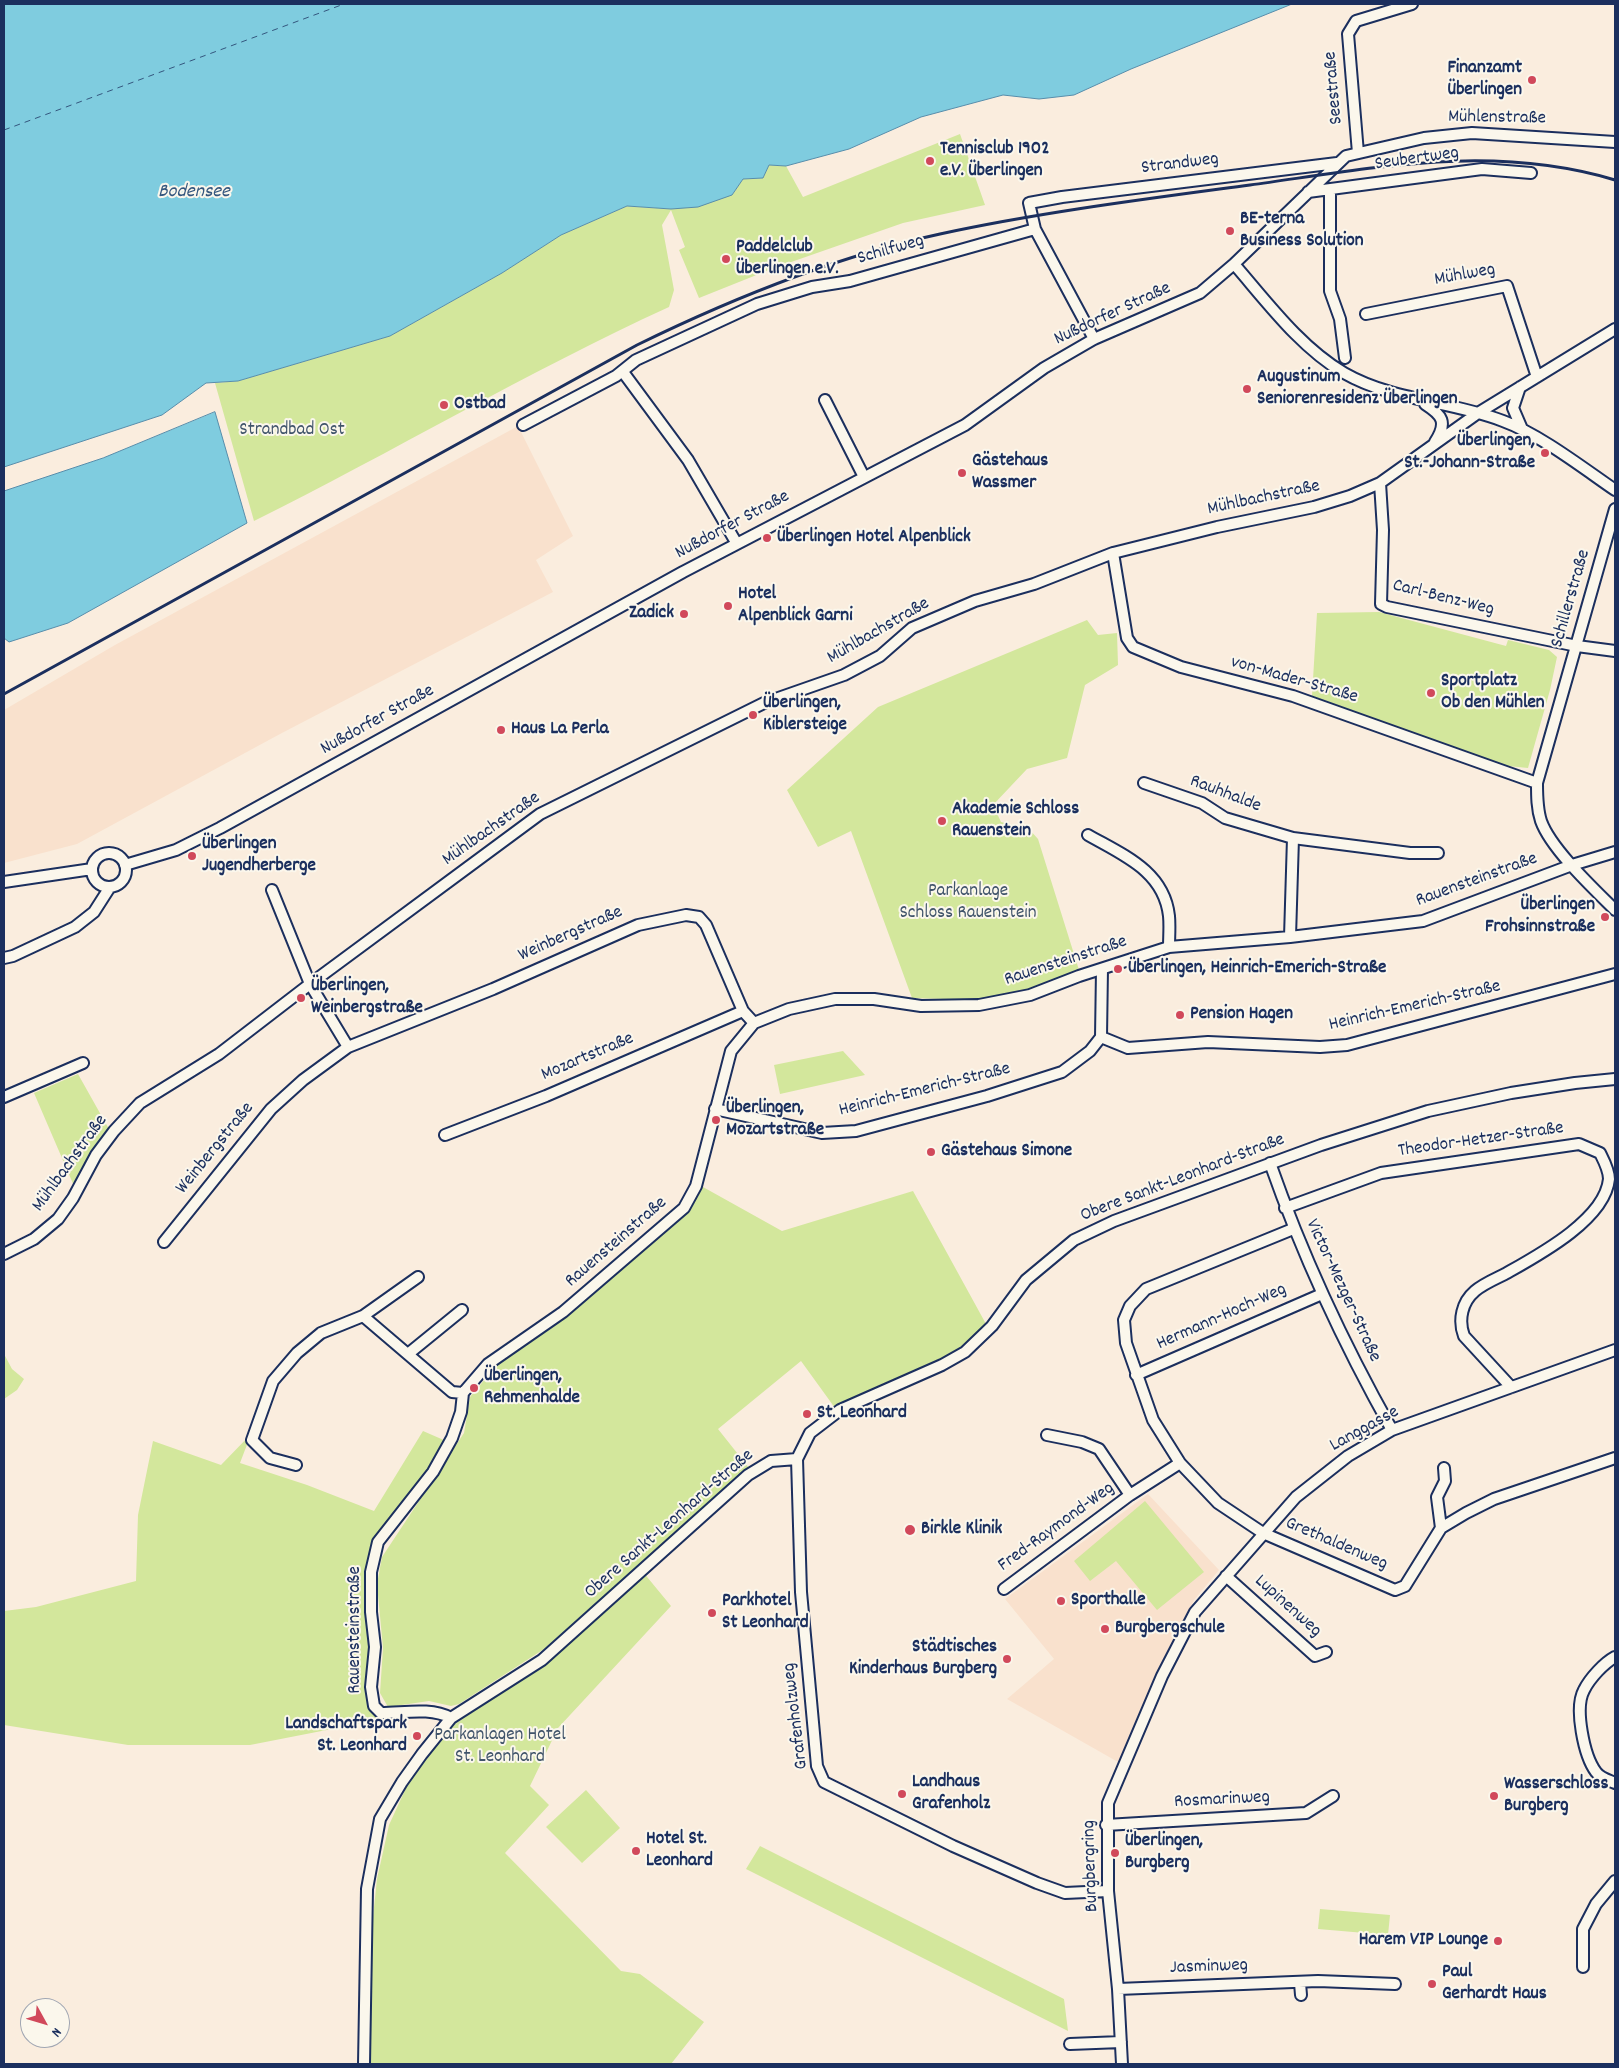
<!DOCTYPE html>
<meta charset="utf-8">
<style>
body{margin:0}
#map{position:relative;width:1619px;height:2068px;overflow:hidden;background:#faedde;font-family:Dekko,sans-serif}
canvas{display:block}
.frame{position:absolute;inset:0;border:5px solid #1b2f5e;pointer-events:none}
.north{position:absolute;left:20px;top:1998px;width:50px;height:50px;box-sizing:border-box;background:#fbf7ec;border:1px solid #a1a7b3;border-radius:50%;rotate:129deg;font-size:14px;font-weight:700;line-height:20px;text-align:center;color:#1b2f5e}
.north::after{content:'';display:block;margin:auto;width:18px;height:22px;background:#d1495b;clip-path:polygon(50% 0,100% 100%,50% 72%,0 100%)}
</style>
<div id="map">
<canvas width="1619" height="2068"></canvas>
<div class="frame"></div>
<div class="north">N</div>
</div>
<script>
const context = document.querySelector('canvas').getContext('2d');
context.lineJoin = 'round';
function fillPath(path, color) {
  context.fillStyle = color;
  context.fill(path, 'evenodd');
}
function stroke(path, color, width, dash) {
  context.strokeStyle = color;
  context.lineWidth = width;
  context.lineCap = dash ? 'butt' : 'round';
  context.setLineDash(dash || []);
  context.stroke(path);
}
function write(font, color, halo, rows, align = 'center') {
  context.font = font + ' Dekko,sans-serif';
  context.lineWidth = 4;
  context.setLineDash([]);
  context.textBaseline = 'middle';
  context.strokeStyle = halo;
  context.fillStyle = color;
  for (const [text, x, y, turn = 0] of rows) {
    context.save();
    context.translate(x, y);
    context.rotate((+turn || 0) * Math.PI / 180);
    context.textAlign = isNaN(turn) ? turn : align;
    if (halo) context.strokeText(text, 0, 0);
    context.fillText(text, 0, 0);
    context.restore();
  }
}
const built = new Path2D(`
 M520 425V430L573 536 536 560 553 592 280 734 77 844 4 863V710L115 645Z
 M1148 1494 1219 1570 1194 1600 1118 1762 1007 1699 1054 1659 1005 1599Z`);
const green = new Path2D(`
 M960 134 985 205 903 223 774 268 699 298 679 250 685 247 671 210 662 225 674 290 669 307C527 372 393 452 254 521L215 383 238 381 390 336 502 273 561 235 627 206 671 209 732 195 743 179 763 178 769 165 786 166 803 197Z
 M1379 612 1506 646 1508 640 1549 650 1557 657 1550 690 1528 768 1508 766 1312 696 1317 613Z
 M1087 620 1098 635 1117 633 1118 665 1085 685 1067 758 1027 769 993 805 1001 822 1029 829 1038 839 1079 970 1029 989 977 1000 912 998 851 831 818 847 787 790 878 707Z
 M843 1051 865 1075 780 1094 774 1065Z
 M78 1074 110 1131 74 1186 34 1093Z
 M703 1187 782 1231 913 1191 986 1324 961 1349 835 1408 801 1361 718 1429 749 1468 544 1649 459 1704 451 1706 429 1701 388 1707 380 1693 383 1648 377 1584 382 1557 464 1433 470 1397 496 1366 549 1329 684 1215Z
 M4 1354 12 1369 24 1379 17 1390 4 1399Z
 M423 1431 446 1441 433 1465 371 1544 366 1604 371 1649 367 1696 371 1711 383 1719 250 1745H128L4 1725V1611L36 1607 136 1581 138 1515 153 1441 221 1465 251 1434 240 1463 307 1485 374 1511Z
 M1145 1501 1204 1572 1157 1610 1116 1561 1090 1581 1074 1561Z
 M643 1572 671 1606 558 1728 530 1786 549 1805 505 1853 621 1971 640 1974 704 2022 671 2064H370L373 1917 377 1879 389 1825 411 1777 455 1724 539 1666Z
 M586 1790 620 1828 582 1863 546 1827Z
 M760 1846 1064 1999 1068 2031 746 1869Z
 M1320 1909 1390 1915 1388 1935 1318 1929Z`);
const water = new Path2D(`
 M4 4H1292L1131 69 1074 95 1039 99 1003 95 921 117 849 149 786 166 769 165 763 178 743 179 732 195 698 207 671 209 627 206 561 235 502 273 390 336 238 381 206 383 162 415 4 467Z
 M215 412 247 523 68 623 9 642 4 638V491L103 458Z`);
const ferry = new Path2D(`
 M4 130 344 4`);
const minor = new Path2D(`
 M1358 153 1348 34 1356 21 1412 4
 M1330 190V291L1340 319 1345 358
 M1308 192 1482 169 1531 173
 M1234 264C1267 302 1300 347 1344 373 1393 401 1451 401 1503 421 1539 434 1583 468 1615 490
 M1366 314 1507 286 1537 377
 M1094 339 1035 229 1029 203 1062 197 1337 163
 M623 372 688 460 737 544
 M1520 387 1513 408 1522 429
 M825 400 864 477
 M1425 404C1442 415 1448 422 1435 442
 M523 425 616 376 636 360 757 304 812 287 850 281 1035 229
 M1380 483 1383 530 1381 604 1387 607 1577 646 1615 651
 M1615 509 1537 783C1537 796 1537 809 1541 821 1551 849 1594 889 1615 910
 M1113 553 1127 638 1133 647 1181 667 1293 696 1537 783
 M1144 783 1202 803 1225 818 1293 838 1290 937
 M1088 835C1123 855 1164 871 1169 916 1170 926 1169 937 1169 947
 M1293 838 1410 853H1438
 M92 870a17 17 0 1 1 34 0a17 17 0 1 1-34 0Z
 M125 865 176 850 220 828 683 572 965 425 1044 368 1094 339 1200 293 1234 264 1346 156 1424 138 1472 133 1615 142
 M4 882 92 869
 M272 890 310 984 348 1047 493 989 638 925 686 915 699 917 706 925 743 1011 754 1023
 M4 958 13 956 75 927 94 912 110 887
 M1101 1037 1128 1048 1208 1042 1320 1047 1347 1045 1615 974
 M4 1097 83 1063
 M715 1109 822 1133 856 1131 987 1096 1062 1072 1090 1051 1101 1037 1102 969
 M445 1135 546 1096 743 1011
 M1270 1163C1303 1257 1343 1343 1392 1430
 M1285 1208 1381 1173 1579 1144 1600 1153C1604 1161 1609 1170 1609 1179 1605 1220 1537 1256 1505 1274 1495 1279 1483 1284 1475 1291 1462 1302 1458 1320 1464 1336L1511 1387
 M1293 1229 1146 1289 1130 1306 1124 1320 1126 1343 1153 1420 1180 1463 1218 1503 1263 1533 1395 1590 1405 1586 1441 1528 1466 1513 1494 1499 1615 1458
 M164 1242 271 1109 303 1080 348 1047
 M4 1254 34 1239 58 1219 73 1198 96 1155 114 1131 140 1103 219 1054 310 984 540 814 764 703 844 675 880 656 912 628 975 601 1034 584 1113 553 1217 527 1314 507 1350 496 1380 483 1478 413 1615 329
 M363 1316 418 1277
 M408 1354 462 1310
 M1136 1375 1322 1294
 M1047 1435 1082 1442 1099 1449 1130 1495
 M296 1465 270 1458 252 1440 273 1381 297 1353 321 1333 363 1316 452 1392 463 1393
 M1441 1528 1437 1497 1445 1481 1444 1468
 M1226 1576 1315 1656 1326 1652
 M1004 1589 1130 1495 1180 1463
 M1615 1657C1604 1663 1590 1678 1584 1690 1574 1708 1584 1756 1596 1772 1600 1778 1608 1780 1615 1783
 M451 1718C430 1707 404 1713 381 1713L374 1706 371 1687 375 1647 371 1612V1572L378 1542 433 1472 452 1438 461 1412 463 1393 488 1364 563 1312 684 1208 696 1186 731 1051 754 1023 789 1009 835 999H874L921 1006 979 1005 1030 995 1079 976 1169 947 1290 937 1423 921 1572 865 1615 852
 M1106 1825 1306 1813 1333 1796
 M1108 1891 1065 1893 1037 1883 953 1846 824 1782 817 1766 801 1592 797 1459 810 1433 840 1410 942 1365 965 1352 992 1326 1026 1280 1074 1240 1114 1221 1321 1145 1428 1111 1511 1093 1575 1083 1615 1079
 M1583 1967V1929L1596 1904 1615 1881
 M1300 1983 1301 1995
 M1118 1989 1318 1981 1395 1984
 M1070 2044 1121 2042
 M364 2064 367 1889 380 1819 402 1782 422 1754 451 1718 542 1660 748 1475 771 1461 797 1459
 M1122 2064 1118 1989 1108 1891V1803L1162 1676 1195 1612 1296 1497 1348 1456 1392 1430 1615 1350`);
const rail = new Path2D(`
 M4 694 637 345C733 298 834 257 940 234 1042 212 1146 199 1250 185 1374 168 1491 143 1615 180`);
const markers = [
 [1532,80,5,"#d1495b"],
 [930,161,5,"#d1495b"],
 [1230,231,5,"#d1495b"],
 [726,259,5,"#d1495b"],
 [1247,389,5,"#d1495b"],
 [444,405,5,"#d1495b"],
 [1545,453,5,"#d1495b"],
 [962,473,5,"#d1495b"],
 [767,538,5,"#d1495b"],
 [728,606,5,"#d1495b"],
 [684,614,5,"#d1495b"],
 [1431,693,5,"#d1495b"],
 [753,715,5,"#d1495b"],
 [501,730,5,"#d1495b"],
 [942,821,5,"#d1495b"],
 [192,856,5,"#d1495b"],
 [1605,917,5,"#d1495b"],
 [1118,969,5,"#d1495b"],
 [301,998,5,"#d1495b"],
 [1180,1015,5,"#d1495b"],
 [716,1120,5,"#d1495b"],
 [931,1152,5,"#d1495b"],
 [474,1388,5,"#d1495b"],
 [807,1414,5,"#d1495b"],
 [910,1530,6,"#d1495b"],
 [1061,1601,5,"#d1495b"],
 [712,1613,5,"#d1495b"],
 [1105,1629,5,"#d1495b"],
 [1007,1659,5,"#d1495b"],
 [417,1736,5,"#d1495b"],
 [902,1794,5,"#d1495b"],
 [1494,1796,5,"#d1495b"],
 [636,1851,5,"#d1495b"],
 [1115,1853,5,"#d1495b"],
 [1498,1941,5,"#d1495b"],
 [1432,1984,5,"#d1495b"]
];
const poiNames = [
 ["Finanzamt",1522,69,"right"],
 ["Überlingen",1522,91,"right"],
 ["Tennisclub 1902",940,150],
 ["e.V. Überlingen",940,172],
 ["BE-terna",1240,220],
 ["Business Solution",1240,242],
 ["Paddelclub",736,248],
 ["Überlingen e.V.",736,270],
 ["Augustinum",1257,378],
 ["Seniorenresidenz Überlingen",1257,400],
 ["Ostbad",454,405],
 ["Überlingen,",1535,442,"right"],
 ["St.-Johann-Straße",1535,464,"right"],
 ["Gästehaus",972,462],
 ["Wassmer",972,484],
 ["Überlingen Hotel Alpenblick",777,538],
 ["Hotel",738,595],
 ["Alpenblick Garni",738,617],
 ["Zadick",674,614,"right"],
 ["Sportplatz",1441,682],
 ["Ob den Mühlen",1441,704],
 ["Überlingen,",763,704],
 ["Kiblersteige",763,726],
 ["Haus La Perla",511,730],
 ["Akademie Schloss",952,810],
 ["Rauenstein",952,832],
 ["Überlingen",202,845],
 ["Jugendherberge",202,867],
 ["Überlingen",1595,906,"right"],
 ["Frohsinnstraße",1595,928,"right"],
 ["Überlingen, Heinrich-Emerich-Straße",1128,969],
 ["Überlingen,",311,987],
 ["Weinbergstraße",311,1009],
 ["Pension Hagen",1190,1015],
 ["Überlingen,",726,1109],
 ["Mozartstraße",726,1131],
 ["Gästehaus Simone",941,1152],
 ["Überlingen,",484,1377],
 ["Rehmenhalde",484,1399],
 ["St. Leonhard",817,1414],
 ["Birkle Klinik",921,1530],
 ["Sporthalle",1071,1601],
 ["Parkhotel",722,1602],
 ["St Leonhard",722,1624],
 ["Burgbergschule",1115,1629],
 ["Städtisches",997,1648,"right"],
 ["Kinderhaus Burgberg",997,1670,"right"],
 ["Landschaftspark",407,1725,"right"],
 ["St. Leonhard",407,1747,"right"],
 ["Landhaus",912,1783],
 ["Grafenholz",912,1805],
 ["Wasserschloss",1504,1785],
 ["Burgberg",1504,1807],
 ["Hotel St.",646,1840],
 ["Leonhard",646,1862],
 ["Überlingen,",1125,1842],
 ["Burgberg",1125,1864],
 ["Harem VIP Lounge",1488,1941,"right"],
 ["Paul",1442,1973],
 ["Gerhardt Haus",1442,1995]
];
const streetNames = [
 ["Seestraße",1335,88,-95],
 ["Mühlenstraße",1497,119,1],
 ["Seubertweg",1417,160,-8],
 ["Strandweg",1180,165,-7],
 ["Schilfweg",891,251,-16],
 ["Mühlweg",1465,276,-10],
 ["Nußdorfer Straße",1113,315,-25],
 ["Mühlbachstraße",1264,499,-12],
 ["Nußdorfer Straße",733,526,-28],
 ["Carl-Benz-Weg",1443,599,14],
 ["Schillerstraße",1572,599,-74],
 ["Mühlbachstraße",879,632,-30],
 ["von-Mader-Straße",1294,681,16],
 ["Nußdorfer Straße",378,721,-29],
 ["Rauhhalde",1225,795,21],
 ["Mühlbachstraße",492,830,-35],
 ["Rauensteinstraße",1477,881,-20],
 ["Weinbergstraße",571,935,-24],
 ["Rauensteinstraße",1066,962,-18],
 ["Heinrich-Emerich-Straße",1415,1007,-13],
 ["Mozartstraße",588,1058,-23],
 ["Heinrich-Emerich-Straße",925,1091,-14],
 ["Theodor-Hetzer-Straße",1481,1141,-8],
 ["Weinbergstraße",216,1149,-51],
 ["Mühlbachstraße",71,1164,-54],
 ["Obere Sankt-Leonhard-Straße",1183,1179,-21],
 ["Rauensteinstraße",617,1243,-41],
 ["Victor-Mezger-Straße",1342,1291,65],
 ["Hermann-Hoch-Weg",1222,1318,-24],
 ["Langgasse",1365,1430,-29],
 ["Obere Sankt-Leonhard-Straße",670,1525,-41],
 ["Fred-Raymond-Weg",1057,1528,-36],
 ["Grethaldenweg",1336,1545,23],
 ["Lupinenweg",1287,1607,42],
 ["Rauensteinstraße",356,1630,-90],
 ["Grafenholzweg",797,1716,-97],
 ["Rosmarinweg",1222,1801,-3],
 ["Burgbergring",1092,1866,-92],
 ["Jasminweg",1209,1968,-2]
];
const parkNames = [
 ["Strandbad Ost",292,431],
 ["Parkanlage",968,892],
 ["Schloss Rauenstein",968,914],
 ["Parkanlagen Hotel",500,1736],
 ["St. Leonhard",500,1758]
];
const waterNames = [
 ["Bodensee",194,193]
];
fillPath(built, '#f9e1cd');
fillPath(green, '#d3e79c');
fillPath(water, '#7fccdf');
stroke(water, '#578dab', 1);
stroke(ferry, '#34567e', 1, [6, 5]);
stroke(minor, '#1b2f5e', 14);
stroke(minor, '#fbf7ec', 10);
stroke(rail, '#1b2f5e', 3);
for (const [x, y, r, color] of markers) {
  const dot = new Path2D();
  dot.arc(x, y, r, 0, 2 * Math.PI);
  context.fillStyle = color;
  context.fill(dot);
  stroke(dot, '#fbf7ec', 2);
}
write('bold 19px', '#1b2f5e', '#fbf7ec', poiNames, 'left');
write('19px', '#1b2f5e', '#fbf7ec', streetNames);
write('19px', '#40546a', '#fbf7ec', parkNames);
write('italic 20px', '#34567e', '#fbf7ec', waterNames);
</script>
